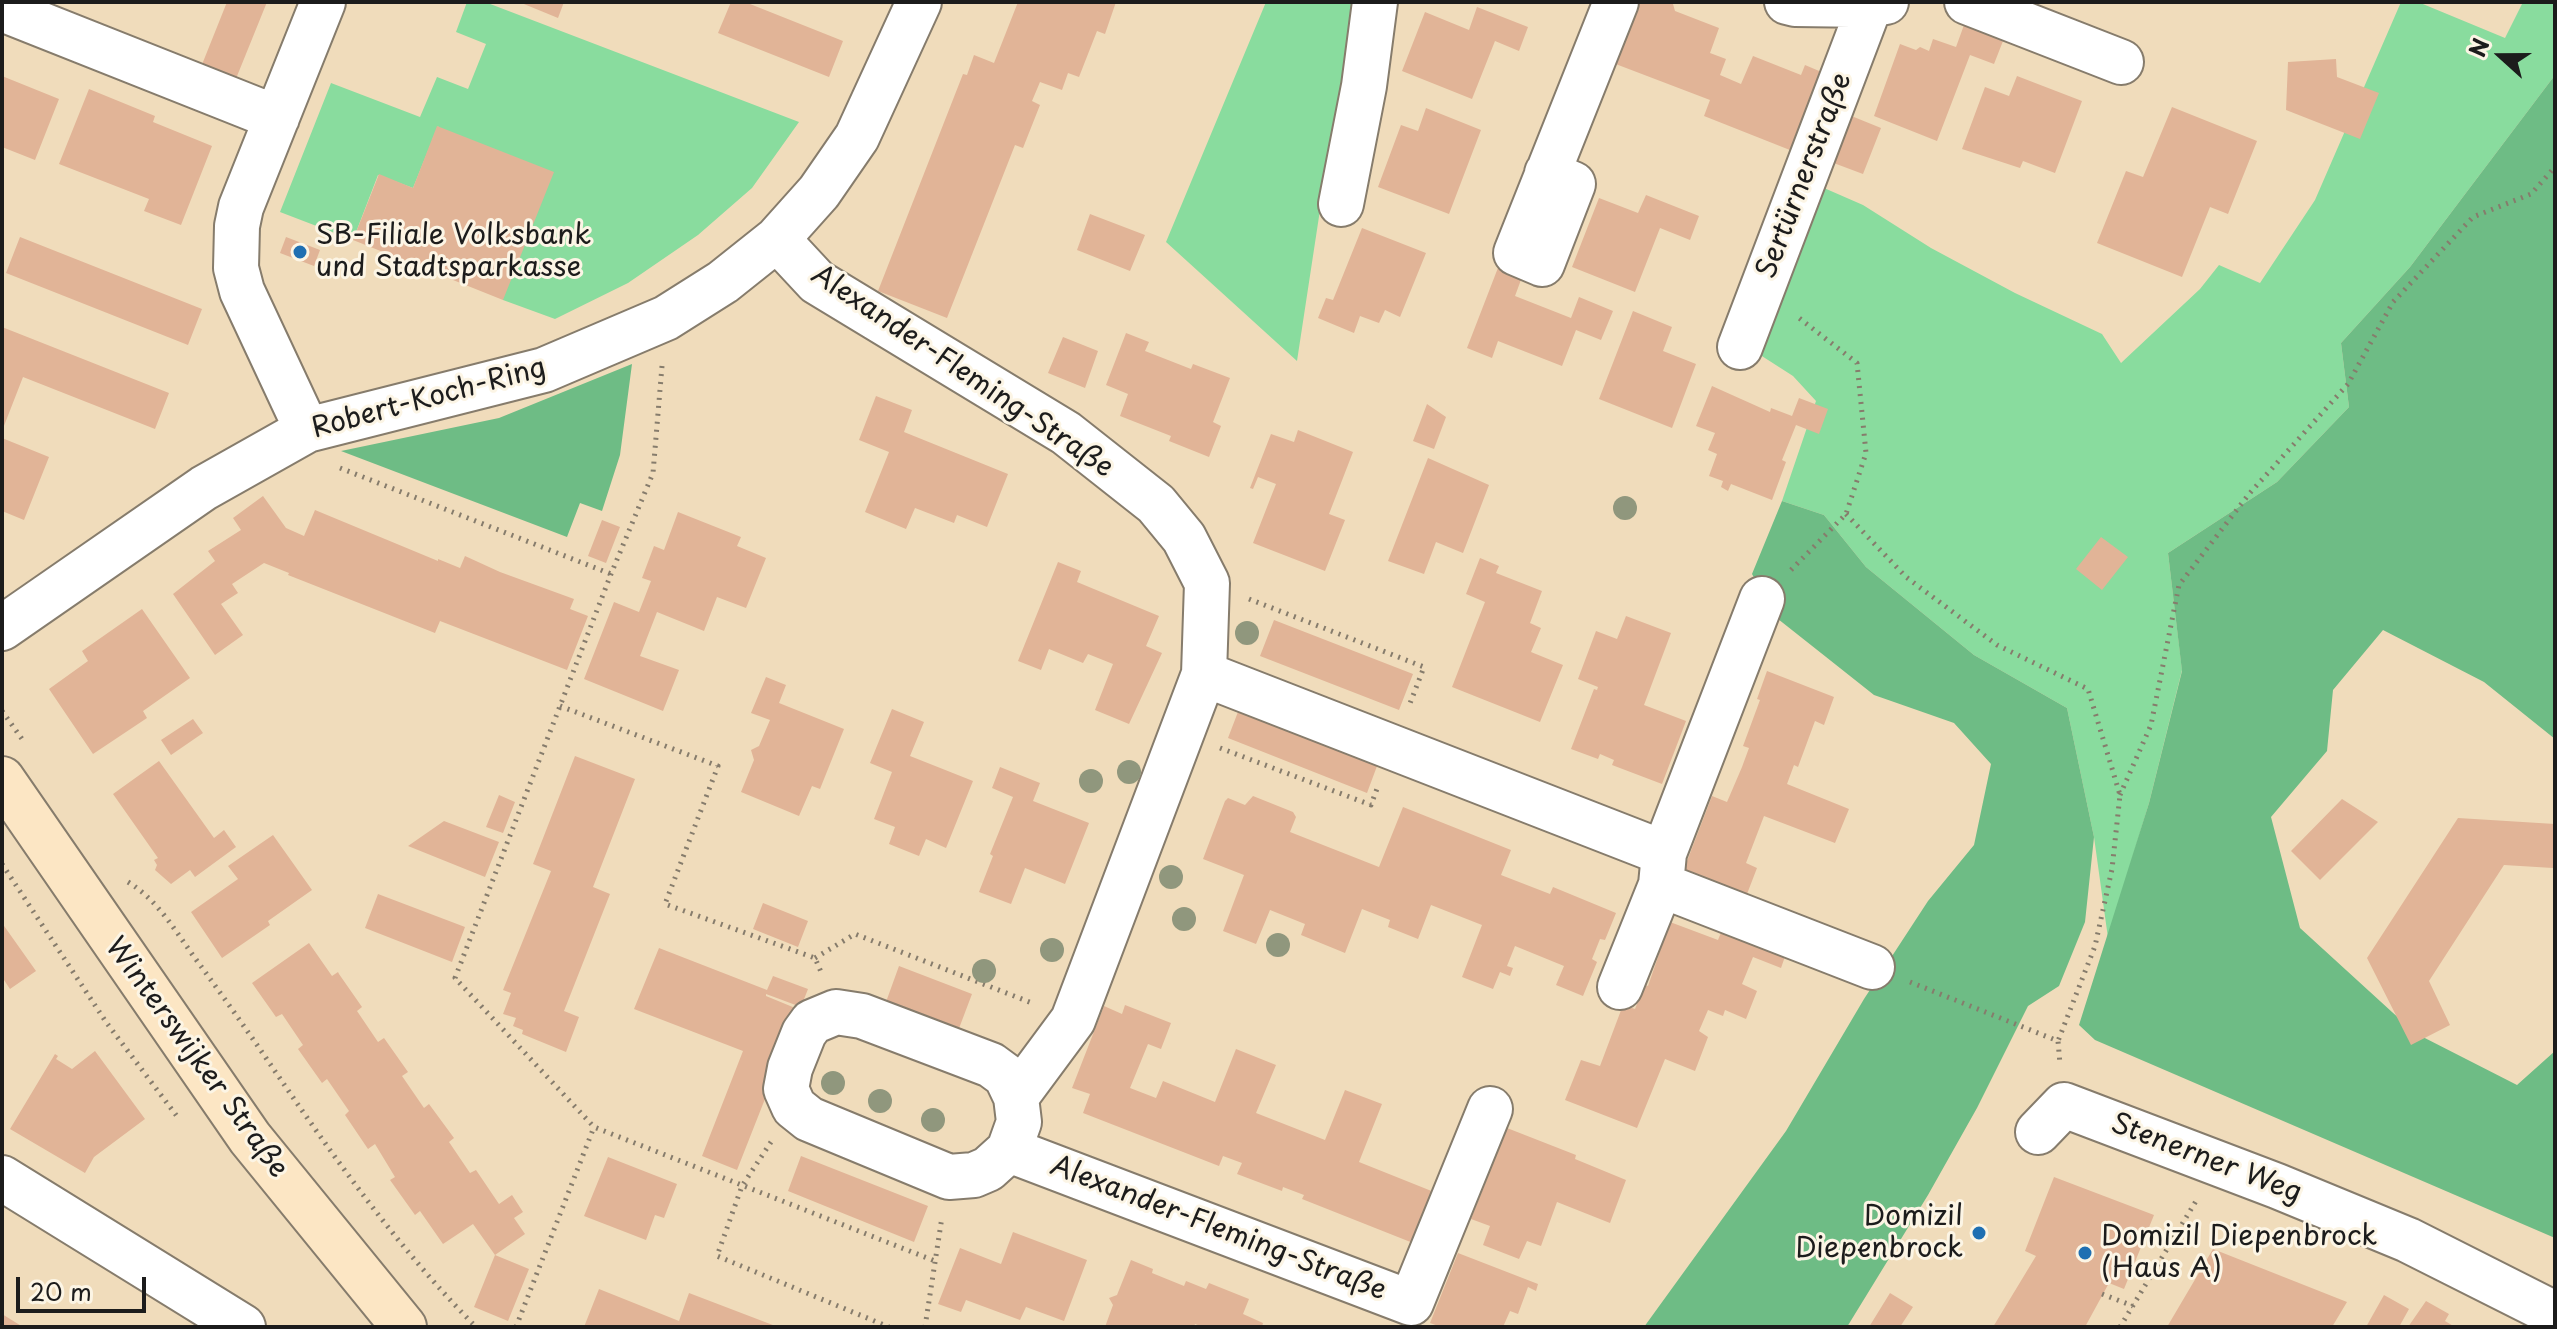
<!DOCTYPE html>
<meta charset="utf-8">
<style>
body{margin:0}
#map{position:relative;width:2557px;height:1329px;overflow:hidden;background:#f0dcbb;font-family:"Playpen Sans",sans-serif}
canvas{display:block}
.frame{position:absolute;inset:0;border:4px solid #1c1c1c;pointer-events:none}
.north{position:absolute;left:2461px;top:16px;width:80px;height:80px;-webkit-text-stroke:6px #fcf5e5;paint-order:stroke;rotate:291deg;font-size:22px;font-weight:700;line-height:32px;text-align:center;color:#1c1c1c}
.north::after{content:'';display:block;margin:auto;width:28px;height:36px;background:#1c1c1c;clip-path:polygon(50% 0,100% 100%,50% 72%,0 100%)}
.scale{position:absolute;left:16px;top:1277px;width:130px;height:36px;box-sizing:border-box;border:4px solid #1c1c1c;border-top:0;padding-left:10px;font-size:24px;line-height:28px;white-space:nowrap;color:#1c1c1c;-webkit-text-stroke:6px #fcf5e5;paint-order:stroke}
</style>
<div id="map">
<canvas width="2557" height="1329"></canvas>
<div class="frame"></div>
<div class="north">N</div>
<div class="scale">20 m</div>
</div>
<script>
const context = document.querySelector('canvas').getContext('2d');
context.lineJoin = 'round';
function fillPath(path, color) {
  context.fillStyle = color;
  context.fill(path, 'evenodd');
}
function stroke(path, color, width, dash) {
  context.strokeStyle = color;
  context.lineWidth = width;
  context.lineCap = dash ? 'butt' : 'round';
  context.setLineDash(dash || []);
  context.stroke(path);
}
function write(font, color, halo, rows, align = 'center') {
  context.font = font + ' "Playpen Sans",sans-serif';
  context.lineWidth = 6;
  context.setLineDash([]);
  context.textBaseline = 'middle';
  context.strokeStyle = halo;
  context.fillStyle = color;
  for (const [text, x, y, turn = 0] of rows) {
    context.save();
    context.translate(x, y);
    context.rotate((+turn || 0) * Math.PI / 180);
    context.textAlign = isNaN(turn) ? turn : align;
    if (halo) context.strokeText(text, 0, 0);
    context.fillText(text, 0, 0);
    context.restore();
  }
}
const green = new Path2D(`
 M467 2H485L799 122 752 188 698 235 628 283 555 319 503 300 438 126 413 188 378 175 353 240 280 212 331 83 420 117 437 77 468 89 486 44 456 32Z
 M1266 2H1384L1327 164 1297 361 1166 242Z
 M2401 2H2418L2505 38 2523 2H2555V75L2410 267 2341 343 2349 407 2277 482 2168 553 2182 670 2149 803 2108 938 2094 837 2067 708 1974 655 1866 567 1824 515 1782 501 1816 401 1793 376 1754 351 1824 188 1863 205 1931 248 2015 293 2102 334 2121 363 2200 289 2219 265 2260 283 2315 200Z`);
const forest = new Path2D(`
 M2555 75V739L2484 682 2383 630 2333 690 2327 751 2271 817 2300 928 2415 1033 2517 1085 2555 1051V1238L2095 1040 2079 1025 2149 803 2182 671 2168 553 2277 482 2349 407 2341 343 2410 267Z
 M632 364 620 455 602 511 580 503 567 537 341 451 499 418Z
 M1782 501 1824 515 1866 567 1974 655 2067 708 2094 837 2085 922 2059 986 2028 1006 1977 1108 1928 1195 1847 1327H1644L1786 1131 1864 999 1928 901 1974 845 1991 764 1954 723 1874 695 1821 653 1778 619 1752 574Z`);
const building = new Path2D(`
 M227 2H267L231 91 197 77Z
 M519 2H564L558 18Z
 M731 2H745L843 41 829 77 718 33Z
 M1018 2H1116L1105 34 1097 31 1079 77 1068 73 1062 90 1040 82 1032 101 1040 105 1023 148 1015 145 947 318 878 291 963 74 967 75 974 55 994 63Z
 M1637 2H1668L1673 4 1675 11 1719 28 1710 53 1726 59 1720 75 1741 84 1753 56 1801 75 1805 65 1831 76 1800 154 1704 116 1710 100 1613 63Z
 M1477 7 1528 27 1519 51 1495 41 1472 99 1402 71 1425 12 1469 30Z
 M1964 25 2003 41 1994 64 1970 55 1937 141 1874 116 1900 44 1916 50 1920 47 1929 51 1933 39 1956 47Z
 M2336 59 2337 77 2379 93 2360 139 2286 110 2288 62Z
 M2 76 59 99 35 160 2 147Z
 M2017 76 2082 101 2055 173 2023 161 2020 168 1962 149 1985 87 2009 96Z
 M89 89 155 116 153 122 212 146 181 225 144 211 149 199 59 164Z
 M2172 107 2257 141 2228 214 2210 207 2182 277 2097 243 2126 171 2143 177Z
 M1426 108 1481 130 1449 214 1378 187 1401 125 1418 131Z
 M1849 115 1881 128 1863 174 1831 162Z
 M437 126 554 172 503 300 353 240 379 174 413 188Z
 M1646 195 1699 216 1690 240 1660 228 1635 292 1572 267 1599 198 1638 213Z
 M1090 214 1145 235 1130 271 1077 250Z
 M1362 228 1426 253 1400 317 1385 310 1379 323 1360 316 1354 333 1318 318 1326 298 1333 300Z
 M20 237 202 309 188 345 6 273Z
 M286 237 320 250 314 266 280 253Z
 M1501 260 1525 269 1515 296 1571 318 1579 297 1613 311 1601 340 1576 330 1562 366 1498 341 1492 358 1467 348Z
 M1633 311 1672 327 1663 351 1696 364 1672 428 1599 399Z
 M2 327 169 393 155 429 23 377 2 431Z
 M1126 333 1149 342 1145 351 1191 369 1193 364 1230 378 1213 422 1221 426 1209 457 1169 441 1171 436 1120 416 1128 394 1106 385Z
 M1063 337 1098 351 1085 388 1048 373Z
 M1712 386 1770 412 1771 408 1792 416 1799 398 1828 409 1819 434 1796 425 1782 460 1786 462 1772 500 1731 484 1728 491 1721 487 1723 481 1709 476 1717 454 1708 450 1715 433 1696 426Z
 M876 396 912 410 904 432 1008 474 987 527 957 515 954 523 915 508 906 529 865 512 889 452 859 440Z
 M1427 404 1446 417 1434 449 1413 441Z
 M1298 430 1353 452 1329 514 1345 520 1325 571 1253 543 1276 484 1258 477 1253 489 1250 488 1271 434 1294 442Z
 M2 438 49 457 24 520 2 511Z
 M1428 458 1489 485 1463 553 1436 542 1424 574 1388 561Z
 M263 496 286 528 304 536 315 510 438 561V559L460 568 465 556 500 572 574 599 570 609 588 616 567 670 440 621 435 633 288 575 289 573 264 563 232 584 238 593 221 604 243 635 215 655 173 594 215 561 208 551 241 530 233 518Z
 M678 512 741 537 737 546 766 558 746 608 717 597 704 631 657 612 640 656 679 670 663 711 584 679 614 602 639 612 651 581 642 578 654 546 664 550Z
 M602 520 620 527 606 563 588 556Z
 M2101 537 2128 557 2102 590 2076 569Z
 M1480 558 1499 566 1496 573 1542 591 1530 623 1541 628 1531 652 1563 665 1540 722 1452 687 1485 602 1466 594Z
 M1058 562 1081 571 1077 582 1159 616 1146 646 1162 653 1129 724 1095 710 1113 664 1088 654 1083 663 1049 649 1041 670 1018 661Z
 M142 609 190 678 143 711 147 718 93 754 49 689 88 661 82 651Z
 M1626 616 1671 633 1644 705 1686 721 1662 784 1612 765 1614 760 1600 754 1598 759 1571 749 1594 689 1597 690 1598 687 1578 679 1596 631 1617 639Z
 M1274 620 1413 674 1399 710 1260 656Z
 M1767 671 1834 697 1824 725 1815 721 1798 767 1794 765 1787 784 1849 809 1835 843 1764 816 1746 863 1757 868 1747 894 1684 869 1712 796 1727 802 1742 767 1749 748 1743 746 1760 700 1757 699Z
 M766 677 786 685 779 703 844 729 820 789 812 786 799 816 741 792 754 760 751 750 759 746 770 720 751 713Z
 M1241 704 1380 758 1367 793 1228 738Z
 M892 709 924 722 910 756 973 781 946 848 926 839 919 856 889 844 895 827 874 819 892 772 870 763Z
 M193 719 203 733 171 755 161 740Z
 M575 756 635 779 593 887 610 894 564 1011 579 1017 566 1052 522 1034 523 1030 513 1026 516 1018 503 1014 511 993 503 990 551 871 533 864Z
 M159 761 214 838 224 830 236 847 195 877 190 870 171 884 155 870 157 865 154 860 158 858 113 794Z
 M1000 767 1040 783 1033 801 1089 823 1065 884 1025 868 1011 904 979 892 993 856 990 854 1013 797 992 788Z
 M499 795 515 802 503 833 486 827Z
 M1253 796 1293 812 1296 817 1290 832 1379 867 1403 807 1511 850 1501 875 1550 894 1553 887 1616 913 1605 940 1600 939 1592 959 1597 962 1583 996 1556 985 1564 966 1515 946 1507 966 1513 968 1510 976 1500 972 1493 989 1462 977 1482 925 1431 905 1418 939 1388 927 1390 920 1362 909 1345 953 1301 935 1305 924 1270 910 1256 944 1223 931 1244 875 1203 859 1225 801 1228 798 1245 805Z
 M2342 799 2378 822 2320 880 2291 851Z
 M2458 818 2555 824 2553 868 2504 865 2429 981 2450 1025 2411 1045 2367 958Z
 M444 821 499 842 485 877 408 846Z
 M273 835 312 890 268 921 270 925 222 958 191 912 238 879 228 866Z
 M378 894 465 927 452 962 365 928Z
 M763 903 808 921 798 947 753 929Z
 M1726 920 1789 945 1781 968 1753 957 1742 984 1757 991 1746 1019 1725 1010 1723 1016 1708 1010 1699 1031 1708 1037 1695 1071 1665 1059 1637 1128 1565 1100 1581 1060 1600 1066 1623 1005 1635 1009 1645 985 1648 986 1670 922 1718 940Z
 M2 923 36 971 10 989 2 977Z
 M309 943 332 976 338 972 339 974 362 1007 357 1011 378 1042 384 1038 408 1072 402 1076 424 1108 429 1104 454 1138 449 1142 470 1173 476 1170 499 1204 512 1195 523 1212 514 1218 525 1234 495 1255 473 1224 443 1244 420 1211 415 1215 390 1180 395 1177 375 1144 368 1149 345 1115 349 1111 327 1079 322 1083 298 1049 303 1045 282 1014 276 1017 252 983Z
 M659 948 767 990 773 976 808 989 801 1007 766 994V996L800 1010 737 1170 702 1156 743 1051 634 1009Z
 M899 966 972 994 958 1031 886 1002Z
 M1125 1005 1171 1023 1161 1049 1148 1044 1130 1088 1156 1098 1163 1081 1215 1102 1236 1049 1276 1065 1256 1113 1325 1140 1345 1090 1382 1104 1359 1162 1434 1192 1413 1243 1302 1199 1304 1195 1283 1187 1282 1191 1237 1174 1242 1163 1223 1156 1219 1166 1083 1113 1090 1094 1072 1088 1104 1006 1122 1014Z
 M95 1051 145 1119 94 1157 85 1173 10 1129 55 1054 58 1056 56 1059 72 1069Z
 M1507 1128 1576 1155 1575 1159 1626 1180 1610 1223 1557 1202 1541 1246 1527 1241 1519 1259 1483 1245 1490 1226 1471 1219Z
 M801 1156 928 1206 914 1242 788 1191Z
 M608 1157 677 1184 664 1218 655 1215 646 1240 584 1216Z
 M2054 1177 2154 1215 2124 1289 2109 1283 2085 1327H1993L2036 1256 2025 1251Z
 M1013 1232 1087 1260 1064 1321 1026 1307 1020 1320 966 1300 961 1312 938 1304 960 1248 1001 1264Z
 M2213 1249 2347 1302 2332 1327H2167Z
 M1458 1253 1538 1284 1536 1291 1528 1287 1518 1314 1510 1311 1503 1327H1441L1430 1323Z
 M495 1255 529 1269 508 1321 474 1307Z
 M1131 1260 1153 1269 1152 1273 1184 1286 1186 1281 1206 1289 1209 1283 1249 1299 1243 1314 1263 1323 1262 1327H1203L1195 1324 1194 1327H1105L1113 1305 1109 1298 1117 1295Z
 M599 1289 679 1321 689 1293 778 1327H584Z
 M1890 1293 1913 1307 1900 1327H1869Z
 M2384 1295 2409 1309 2399 1327H2366Z
 M2426 1301 2449 1314 2445 1321 2455 1327H2408Z
 M2 1314 23 1327H2Z`);
const path = new Path2D(`
 M662 366 653 473 611 574 455 978 594 1127 935 1261
 M340 468 611 574
 M1846 514 1906 577 1997 645 2088 689 2120 795 2112 869 2095 946 2058 1041
 M1791 570 1846 514 1866 453 1857 363 1799 318
 M1249 599 1424 667 1409 706
 M560 706 718 766 665 904 815 958 821 972
 M2 711 22 739
 M1220 748 1371 805 1378 786
 M2120 795 2151 725 2179 585 2249 494 2348 384 2393 302 2473 217 2531 194 2555 167
 M2 864 106 1022 179 1119
 M128 882C156 899 173 927 192 954 217 988 242 1023 266 1058 330 1152 396 1246 476 1327
 M815 958 855 934 1032 1003
 M1910 982 2058 1041 2060 1064
 M771 1142 742 1186 717 1256 889 1327
 M2102 1294 2133 1306
 M516 1327 594 1127
 M925 1327 942 1217
 M2120 1327 2196 1201`);
const street = new Path2D(`
 M1787 2 1795 4 1870 5 1886 2
 M1967 2 2121 62
 M2 9 277 118
 M1547 173 1573 184 1542 264 1516 253 1616 2
 M1341 204 1364 86 1375 2
 M777 239 817 282 1066 433 1156 504 1184 538 1207 583 1204 674 1073 1020 1016 1097 1019 1122 1009 1150 988 1169 974 1175 949 1177 809 1119 794 1107 786 1089 790 1068 804 1033 812 1022 836 1012 862 1016 991 1065 1006 1076 1016 1097
 M1740 347 1870 5
 M307 430 242 291 236 268 237 226 241 207 323 2
 M2 628 204 488 307 430 544 370 666 318 723 282 777 239 819 192 857 137 919 2
 M1204 674 1664 853 1661 885 1872 967
 M1664 853 1762 599
 M1620 987 1661 885
 M2038 1132 2064 1105 2277 1186 2408 1240 2555 1314
 M1009 1150 1411 1303 1490 1109
 M2 1178 243 1327`);
const secondary = new Path2D(`
 M2 779 250 1138 404 1327`);
const trees = [
 [1625,508],
 [1247,633],
 [1129,772],
 [1091,781],
 [1171,877],
 [1184,919],
 [1278,945],
 [1052,950],
 [984,971],
 [833,1083],
 [880,1101],
 [933,1120]
];
const markers = [
 [300,252,8,"#1f6fb2"],
 [1979,1233,8,"#1f6fb2"],
 [2085,1253,8,"#1f6fb2"]
];
const streetNames = [
 ["Sertürnerstraße",1805,176,-69],
 ["Alexander-Fleming-Straße",962,372,34],
 ["Robert-Koch-Ring",429,399,-15],
 ["Winterswijker Straße",196,1058,54],
 ["Stenerner Weg",2206,1159,21],
 ["Alexander-Fleming-Straße",1218,1229,21]
];
const poiNames = [
 ["SB-Filiale Volksbank",316,236],
 ["und Stadtsparkasse",316,268],
 ["Domizil",1963,1217,"right"],
 ["Diepenbrock",1963,1249,"right"],
 ["Domizil Diepenbrock",2101,1237],
 ["(Haus A)",2101,1269]
];
fillPath(green, '#89dc9e');
fillPath(forest, '#6ebc85');
fillPath(building, '#e1b497');
stroke(street, '#867c6c', 48);
stroke(secondary, '#867c6c', 48);
stroke(path, '#867c6c', 5, [2, 6]);
stroke(street, '#fff', 44);
stroke(secondary, '#fce6c4', 44);
context.fillStyle = '#90977d';
for (const [x, y] of trees) {
  context.beginPath();
  context.arc(x, y, 12, 0, 2 * Math.PI);
  context.fill();
}
for (const [x, y, r, color] of markers) {
  const dot = new Path2D();
  dot.arc(x, y, r, 0, 2 * Math.PI);
  context.fillStyle = color;
  context.fill(dot);
  stroke(dot, '#fcf5e5', 3);
}
write('28px', '#1c1c1c', '#fcf5e5', streetNames);
write('28px', '#1c1c1c', '#fcf5e5', poiNames, 'left');
</script>
